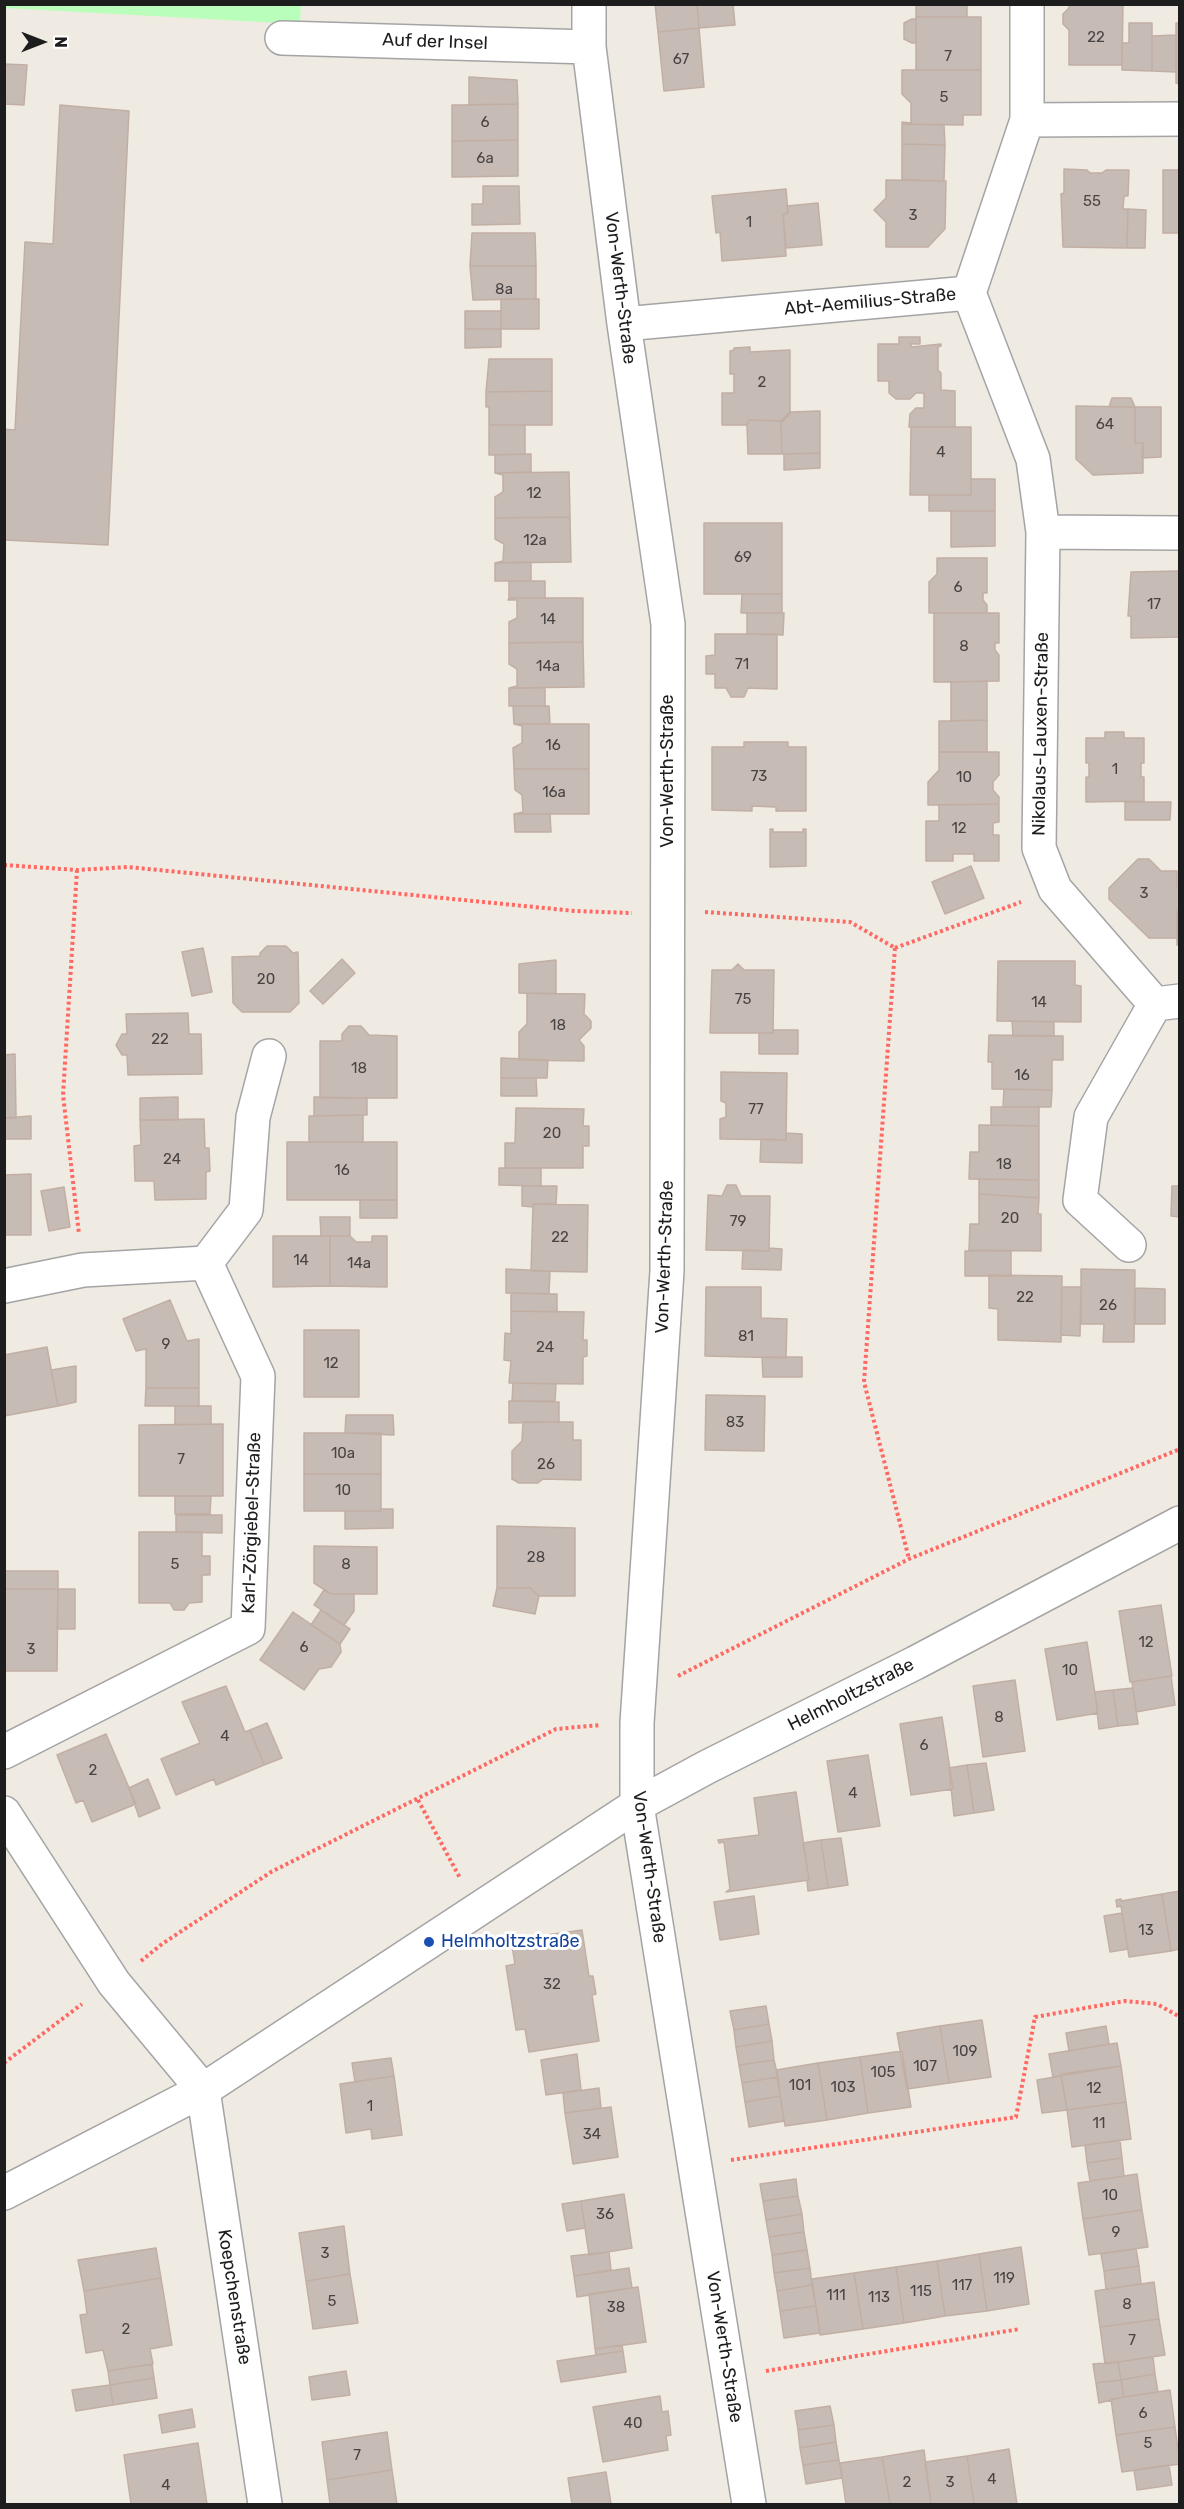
<!DOCTYPE html>
<meta charset="utf-8">
<style>
body{margin:0}
#map{position:relative;width:1184px;height:2509px;overflow:hidden;background:#efeae2;font-family:Rubik,sans-serif}
canvas{display:block}
.frame{position:absolute;inset:0;border:6px solid #1d1d1d;pointer-events:none}
.north{position:absolute;left:12px;top:12px;width:60px;height:60px;-webkit-text-stroke:4px #fff;paint-order:stroke;rotate:90deg;font-size:16px;font-weight:700;line-height:24px;text-align:center;color:#1d1d1d}
.north::after{content:'';display:block;margin:auto;width:21px;height:27px;background:#1d1d1d;clip-path:polygon(50% 0,100% 100%,50% 72%,0 100%)}
</style>
<div id="map">
<canvas width="1184" height="2509"></canvas>
<div class="frame"></div>
<div class="north">N</div>
</div>
<script>
const context = document.querySelector('canvas').getContext('2d');
context.lineJoin = 'round';
function fillPath(path, color) {
  context.fillStyle = color;
  context.fill(path, 'evenodd');
}
function stroke(path, color, width, dash) {
  context.strokeStyle = color;
  context.lineWidth = width;
  context.lineCap = dash ? 'butt' : 'round';
  context.setLineDash(dash || []);
  context.stroke(path);
}
function write(font, color, halo, rows, align = 'center') {
  context.font = font + ' Rubik,sans-serif';
  context.lineWidth = 6;
  context.setLineDash([]);
  context.textBaseline = 'middle';
  context.strokeStyle = halo;
  context.fillStyle = color;
  for (const [text, x, y, turn = 0] of rows) {
    context.save();
    context.translate(x, y);
    context.rotate((+turn || 0) * Math.PI / 180);
    context.textAlign = isNaN(turn) ? turn : align;
    if (halo) context.strokeText(text, 0, 0);
    context.fillText(text, 0, 0);
    context.restore();
  }
}
const park = new Path2D(`
 M301 4 300 24 5 8 4 5Z`);
const building = new Path2D(`
 M655 4H697L699 28 658 32Z
 M697 4H733L735 25 699 28Z
 M916 4H967V17H916Z
 M1069 4H1123L1122 65H1069V30L1063 24V14L1069 8Z
 M916 17H981V70H916Z
 M912 19H916V43H912L904 39V23Z
 M1129 23H1152V71L1122 70V43H1129Z
 M1176 23H1180V84L1176 83Z
 M699 28 704 87 664 91 658 32Z
 M1176 35V72L1152 71V36Z
 M4 64 27 65 24 105 4 104Z
 M902 70H981V115H963V125L902 124V122L911 123V103L902 94Z
 M469 77 517 80 518 104 469 105Z
 M518 104V140L452 141V105Z
 M60 105 129 111 108 545 4 540V429L15 430 25 242 53 244Z
 M902 124 944 125 945 145 902 144Z
 M518 140V176L452 177V141Z
 M902 144 945 145 944 181 902 180Z
 M1064 169 1087 170 1090 173H1102L1106 170H1129L1128 196H1124L1123 209H1128L1127 248 1063 247 1061 194 1064 193Z
 M1163 170H1180V233H1163Z
 M886 180 946 181 945 229 928 247H886V222L874 210 886 198Z
 M483 186H519L520 224 472 225V204H483Z
 M786 189 788 213 783 214 786 256 722 261 720 232 716 233 712 196Z
 M818 203 822 245 786 248 783 214 788 213 787 206Z
 M1128 209 1146 210 1145 248H1127Z
 M472 233H535L536 266H470Z
 M470 266H536V299L473 300Z
 M501 299H539V329H501Z
 M465 311H501V329H465Z
 M465 329H501V347L465 348Z
 M899 337H920V344H910L912 347 941 344V346L938 347V370L941 373V390L955 391V427H909L910 414 916 408H924V393H916L910 399H896L889 393V381H878V344H899Z
 M750 347V352L790 350V414L783 421 749 420 747 425H722V393H734V374H730V351L734 350V348Z
 M489 359H552V391L486 392Z
 M552 391V425H489V407H486V392Z
 M1112 398H1131L1135 407H1109Z
 M1076 406 1135 407V443H1143V473L1093 475 1076 459Z
 M1135 407H1161V457L1142 458 1143 443H1135Z
 M820 411V453L782 454 781 421 790 412Z
 M749 420 781 421 782 454H748L747 425Z
 M489 425H525V454L489 455Z
 M911 427H971V495H910Z
 M820 453V468L784 470V454Z
 M531 454V472L495 473V455Z
 M569 472 570 517 495 518V497L503 492V475L495 473Z
 M971 479H995V511H929V495H971Z
 M951 511H995V546L951 547Z
 M570 517 571 562 495 563 503 561 504 544 495 539V518Z
 M704 523H782V594H704Z
 M937 558H987V593H983V600L987 605V613H929V582L937 574Z
 M531 562V581H495V563Z
 M1180 571V637L1131 638V616H1128L1131 572Z
 M509 581H545V598H509Z
 M742 594H782V613H741Z
 M509 598H583V642L509 643V622L517 618V600H508Z
 M747 613H784L783 635 747 634Z
 M934 613H999V643H995V650L999 655V681L934 682Z
 M715 634H777V689L748 688 744 697H731L726 688H715V674H706V656L715 655Z
 M583 642 584 687 509 688 517 686V669L509 664V643Z
 M987 681V720L951 721V682Z
 M509 688H545V706H509Z
 M513 706H549L550 724H514Z
 M987 720V752H939V721Z
 M514 724H589V769H514L513 748 522 743V726Z
 M1105 732H1124V738H1144V763H1141V777H1144V801L1086 802V777H1089V763H1086V738H1105Z
 M744 742H788V747H806V811H776V807L752 806V811L712 810V747H744Z
 M939 752H999V775L993 782V790L999 797V804L928 805V782L939 770Z
 M514 769H589V814H514L523 812 522 795 515 790Z
 M1125 802H1171L1170 820H1125Z
 M999 804V822L993 823V835H999V861H974V854H953V861H926V821H939V805Z
 M514 814H550L551 832H515Z
 M770 829H773V832H803V829H806V866L770 867Z
 M1138 859H1149L1161 871H1177V886L1180 889 1177 938H1149L1109 899V888Z
 M971 866 984 898 945 914 932 882Z
 M1180 907V945H1177V910Z
 M267 946H286L293 953 298 952 299 1003 290 1012H242L233 1003 232 957 260 956V953Z
 M203 948 212 992 192 996 182 952Z
 M342 959 355 973 323 1004 310 991Z
 M556 960V994L519 993V964Z
 M998 961H1075V985L1081 986V1022L997 1021Z
 M738 964 744 970H774L773 1033H710L712 970H732Z
 M527 993 585 994 584 1014 591 1021V1028L579 1040 584 1046V1061L519 1060V1032L527 1024Z
 M188 1013 189 1034H201L202 1074 128 1075 127 1055H122L116 1045 122 1034H127L126 1014Z
 M1012 1021 1054 1022V1036H1013Z
 M349 1026H361L369 1035 397 1036V1098H320V1041H342V1034Z
 M774 1030H798V1054H759V1033H773Z
 M989 1035 1063 1036V1060H1052V1090L992 1089V1062H988Z
 M15 1054 16 1118H4V1055Z
 M501 1058 548 1060 547 1078H501Z
 M721 1072 787 1073 786 1140 720 1139V1119L726 1117V1103L721 1101Z
 M501 1078H536L537 1096H501Z
 M1004 1089 1052 1090 1051 1107H1003Z
 M178 1097V1120H140V1098Z
 M314 1097 367 1098V1115L314 1116Z
 M991 1107H1039V1126L991 1125Z
 M516 1108 584 1109 583 1126H589V1146H583V1168H505V1143H515Z
 M31 1116V1139H4V1118Z
 M309 1116 363 1115V1142H309Z
 M204 1119 205 1148H209L210 1171 206 1172V1199L155 1200 154 1181H135L134 1146 141 1145 140 1120Z
 M979 1125 1039 1126V1180L969 1179 970 1152H979Z
 M786 1133 802 1134V1163L760 1162 761 1139 786 1140Z
 M287 1142H397V1200H287Z
 M499 1168H541V1186L499 1185Z
 M31 1174V1235H4V1175Z
 M979 1179 1039 1180V1198L979 1194Z
 M727 1185H736L741 1196H770L769 1251 706 1250 708 1195 722 1196Z
 M522 1186H557L556 1204H533V1207L522 1206Z
 M1172 1186H1180V1217L1171 1216Z
 M64 1187 70 1227 49 1231 41 1191Z
 M979 1194 1039 1198 1038 1214H1041V1251L969 1250 970 1224H979Z
 M360 1200H397V1218H360Z
 M533 1204 588 1205 587 1272 531 1271Z
 M320 1217H350V1236H321Z
 M273 1236H330V1286L273 1287Z
 M330 1236H350L356 1242H372V1236H387V1287L330 1286Z
 M769 1248 782 1249 781 1270 742 1269 743 1250 769 1251Z
 M965 1251H1011V1276H965Z
 M506 1269 550 1271 549 1294 506 1293Z
 M1081 1269 1135 1270 1134 1342H1103L1104 1324H1081Z
 M989 1275 1062 1276 1061 1342 998 1340V1309L989 1308Z
 M706 1287H761V1318L787 1319 786 1358 705 1356Z
 M1062 1287H1081L1080 1336 1061 1335Z
 M1135 1288 1165 1289V1324H1135Z
 M511 1293 557 1294V1312L511 1311Z
 M170 1300 187 1341 199 1339V1388H146V1349L136 1351 123 1319Z
 M511 1311 584 1312 583 1340H587V1356L583 1357V1384L509 1383 511 1361 504 1360 505 1333 511 1334Z
 M304 1330H359V1397H304Z
 M47 1347 58 1406 4 1416V1355Z
 M762 1357H802V1377H763Z
 M76 1366V1402L58 1406 51 1370Z
 M513 1383 556 1384 555 1401H512Z
 M146 1388H199V1406H145Z
 M706 1395 765 1396 764 1451 705 1450Z
 M509 1401 559 1402V1422L509 1423Z
 M175 1406H211V1424L175 1425Z
 M346 1415H393L394 1435 345 1433Z
 M523 1422H573V1440H581V1480L543 1479 538 1483H519L512 1479V1451L522 1441Z
 M223 1424V1496H139V1425Z
 M304 1433H381V1474H304Z
 M304 1474H381V1511H304Z
 M175 1496H211L210 1514H175Z
 M381 1509H393V1528L345 1529V1511H381Z
 M176 1515H222V1533L176 1532Z
 M497 1526 575 1528V1596H539L530 1588H497Z
 M139 1532H202V1556H210V1575H202V1602L189 1603 184 1610H174L170 1603H139Z
 M314 1546 377 1547V1594H331L314 1583Z
 M4 1571H58V1589H4Z
 M497 1588H530L539 1596 535 1614 493 1606Z
 M4 1589H58L57 1671H4Z
 M58 1589H75V1629H57Z
 M324 1590 331 1594H354V1611L344 1625 314 1605Z
 M1161 1605 1172 1676 1130 1682 1119 1611Z
 M321 1610 350 1629 340 1644 311 1625Z
 M293 1612 340 1644 341 1652 331 1667 319 1669 304 1690 260 1660Z
 M1087 1642 1098 1713 1057 1720 1045 1649Z
 M1171 1676 1175 1705 1136 1712 1132 1682Z
 M1015 1680 1025 1751 983 1757 973 1686Z
 M226 1686 245 1732 250 1730 264 1765 216 1785 214 1779 176 1795 161 1759 200 1743 182 1702Z
 M1133 1688 1138 1724 1118 1726 1113 1690Z
 M1113 1690 1118 1726 1099 1729 1095 1692Z
 M942 1717 953 1789 911 1795 900 1724Z
 M267 1723 282 1758 264 1765 250 1730Z
 M106 1734 136 1804 92 1822 83 1800 76 1803 57 1755Z
 M868 1755 880 1826 838 1832 827 1761Z
 M986 1763 994 1810 974 1813 967 1765Z
 M967 1765 974 1813 954 1816 949 1768Z
 M148 1779 160 1808 139 1817 129 1788Z
 M796 1792 809 1880 726 1892 730 1889 724 1842 719 1843 718 1840 759 1835 754 1798Z
 M841 1838 848 1885 828 1888 821 1840Z
 M821 1840 828 1888 808 1891 807 1881 809 1880 803 1843Z
 M1180 1891V1949L1171 1951 1162 1894Z
 M1162 1894 1171 1951 1129 1957 1121 1906 1117 1907 1116 1900 1121 1899V1901Z
 M754 1896 759 1934 720 1940 714 1902Z
 M1122 1913 1128 1949 1110 1952 1104 1916Z
 M582 1930 589 1976H593L596 1994 592 1995 599 2041 529 2052 525 2029 516 2030 506 1966 515 1964 511 1940Z
 M766 2006 769 2024 734 2030 730 2011Z
 M982 2020 991 2077 949 2083 940 2026Z
 M769 2024 772 2041 736 2047 734 2030Z
 M940 2026 949 2083 907 2089 897 2033Z
 M1106 2026 1109 2044 1069 2051 1066 2033Z
 M772 2041 774 2060 739 2065 736 2047Z
 M1117 2043 1121 2066 1053 2077 1049 2054Z
 M902 2051 911 2107 868 2113 860 2057Z
 M577 2054 581 2090 546 2095 541 2060Z
 M860 2057 868 2113 827 2120 818 2063Z
 M391 2058 394 2076 355 2082 352 2063Z
 M774 2060 778 2077 742 2083 739 2065Z
 M818 2063 827 2120 785 2126 776 2070Z
 M1121 2066 1126 2102 1067 2110 1061 2074Z
 M394 2076 402 2135 372 2139 371 2129 346 2133 340 2084Z
 M1061 2076 1067 2110 1042 2113 1037 2080Z
 M778 2077 780 2096 745 2102 742 2083Z
 M599 2088 601 2108 565 2113 563 2093Z
 M780 2096 784 2121 749 2127 745 2102Z
 M1126 2102 1131 2139 1072 2147 1067 2110Z
 M611 2107 618 2157 573 2164 565 2113Z
 M1120 2140 1122 2158 1087 2163 1085 2145Z
 M1122 2158 1124 2176 1090 2181 1087 2163Z
 M1137 2174 1142 2210 1083 2219 1078 2183Z
 M796 2179 798 2196 763 2201 760 2184Z
 M624 2194 632 2248 589 2255 581 2201Z
 M798 2196 802 2214 766 2220 763 2201Z
 M581 2201 585 2228 567 2231 562 2204Z
 M1142 2210 1148 2247 1089 2255 1083 2219Z
 M802 2214 804 2232 769 2237 766 2220Z
 M344 2226 350 2274 306 2281 299 2233Z
 M804 2232 807 2250 772 2255 769 2237Z
 M1021 2247 1029 2304 987 2311 979 2254Z
 M156 2248 161 2278 84 2291 78 2260Z
 M1136 2249 1139 2266 1104 2271 1101 2254Z
 M807 2250 810 2268 774 2273 772 2255Z
 M609 2252 611 2270 574 2276 571 2256Z
 M979 2254 987 2311 945 2316 937 2261Z
 M937 2261 945 2316 904 2323 896 2267Z
 M1139 2266 1141 2284 1106 2289 1104 2271Z
 M896 2267 904 2323 863 2329 854 2273Z
 M629 2268 632 2288 577 2297 574 2276Z
 M810 2268 812 2285 777 2291 774 2273Z
 M854 2273 863 2329 820 2335 812 2279Z
 M350 2274 358 2323 313 2329 306 2281Z
 M161 2278 172 2345 150 2349 153 2364 108 2371 103 2350 86 2353 80 2315 87 2314 84 2291Z
 M1154 2282 1159 2319 1100 2327 1095 2291Z
 M812 2285 816 2306 780 2311 777 2291Z
 M638 2287 646 2342 595 2349 589 2294Z
 M816 2306 820 2333 784 2338 780 2311Z
 M1159 2319 1165 2355 1105 2364 1100 2327Z
 M622 2345 623 2351 596 2355 595 2349Z
 M623 2351 626 2372 561 2382 557 2361Z
 M1153 2357 1155 2374 1121 2380 1118 2362Z
 M1118 2362 1121 2380 1096 2383 1093 2364Z
 M152 2364 154 2378 110 2385 108 2371Z
 M346 2371 350 2395 312 2400 309 2377Z
 M1155 2374 1158 2392 1124 2397 1121 2380Z
 M154 2378 157 2398 113 2405 110 2385Z
 M1121 2380 1124 2397 1099 2403 1096 2383Z
 M110 2385 113 2405 76 2411 72 2390Z
 M1170 2390 1175 2427 1116 2435 1111 2399Z
 M660 2396 662 2412 668 2411 671 2435 666 2436 668 2450 603 2462 593 2407Z
 M830 2406 834 2425 798 2430 795 2411Z
 M192 2409 195 2427 162 2433 159 2415Z
 M834 2425 836 2442 800 2448 798 2430Z
 M1175 2427 1180 2464 1122 2472 1116 2435Z
 M387 2432 392 2470 327 2480 322 2442Z
 M836 2442 839 2460 803 2465 800 2448Z
 M198 2443 207 2504H131L124 2455Z
 M1009 2449 1017 2504H974L967 2456Z
 M924 2450 931 2504H890L882 2457Z
 M967 2456 974 2504H931L925 2462Z
 M882 2457 890 2504H846L840 2463Z
 M839 2460 842 2478 806 2484 803 2465Z
 M1169 2465 1172 2485 1137 2490 1134 2470Z
 M392 2470 397 2504H330L327 2480Z
 M606 2472 611 2504H572L568 2478Z`);
const path = new Path2D(`
 M4 865 77 870 128 867 575 911 632 913
 M77 870 63 1095 79 1234
 M705 912 850 922 895 948
 M895 948 864 1382 909 1559
 M895 948 1021 902
 M678 1676 909 1559 1180 1449
 M418 1800 460 1878
 M141 1961 162 1944 271 1872 556 1729 600 1725
 M4 2063 82 2004
 M731 2160 1016 2117 1035 2017 1125 2001 1157 2004 1180 2017
 M766 2371 1020 2329`);
const minor = new Path2D(`
 M589 4V47L624 324 668 624 667 1271 637 1723V1805L749 2504
 M282 38 589 47
 M1027 120 1180 119
 M969 293 1033 459 1043 532 1039 848 1055 889 1155 1004 1180 1001
 M624 324 969 293 1027 120V4
 M1043 532 1180 533
 M1129 1245 1080 1200 1091 1117 1155 1004
 M206 1263 246 1210 253 1117 269 1056
 M4 1286 83 1270 206 1263 258 1376 248 1628 4 1752
 M4 1813 114 1983 203 2090 265 2504
 M4 2193 203 2090 637 1805 707 1767 915 1663 1180 1523`);
const markers = [
 [429,1942,6,"#1a4fb4"]
];
const numberNames = [
 ["22",1096,38],
 ["7",948,57],
 ["67",681,60],
 ["5",944,98],
 ["6",485,123],
 ["6a",485,159],
 ["55",1092,202],
 ["3",913,216],
 ["1",749,223],
 ["8a",504,290],
 ["2",762,383],
 ["64",1105,425],
 ["4",941,453],
 ["12",534,494],
 ["12a",535,541],
 ["69",743,558],
 ["6",958,588],
 ["17",1154,605],
 ["14",548,620],
 ["8",964,647],
 ["71",742,665],
 ["14a",548,667],
 ["16",553,746],
 ["1",1115,770],
 ["73",759,777],
 ["10",964,778],
 ["16a",554,793],
 ["12",959,829],
 ["3",1144,894],
 ["20",266,980],
 ["75",743,1000],
 ["14",1039,1003],
 ["18",558,1026],
 ["22",160,1040],
 ["18",359,1069],
 ["16",1022,1076],
 ["77",756,1110],
 ["20",552,1134],
 ["24",172,1160],
 ["18",1004,1165],
 ["16",342,1171],
 ["20",1010,1219],
 ["79",738,1222],
 ["22",560,1238],
 ["14",301,1261],
 ["14a",359,1264],
 ["22",1025,1298],
 ["26",1108,1306],
 ["81",746,1337],
 ["9",166,1345],
 ["24",545,1348],
 ["12",331,1364],
 ["83",735,1423],
 ["10a",343,1454],
 ["7",181,1460],
 ["26",546,1465],
 ["10",343,1491],
 ["28",536,1558],
 ["5",175,1565],
 ["8",346,1565],
 ["12",1146,1643],
 ["6",304,1648],
 ["3",31,1650],
 ["10",1070,1671],
 ["8",999,1718],
 ["4",225,1737],
 ["6",924,1746],
 ["2",93,1771],
 ["4",853,1794],
 ["13",1146,1931],
 ["32",552,1985],
 ["109",965,2052],
 ["107",925,2067],
 ["105",883,2073],
 ["101",800,2086],
 ["103",843,2088],
 ["12",1094,2089],
 ["1",370,2107],
 ["11",1099,2124],
 ["34",592,2135],
 ["10",1110,2196],
 ["36",605,2215],
 ["9",1116,2233],
 ["3",325,2254],
 ["119",1004,2279],
 ["117",962,2286],
 ["115",921,2292],
 ["111",836,2296],
 ["113",879,2298],
 ["5",332,2302],
 ["8",1127,2305],
 ["38",616,2308],
 ["2",126,2330],
 ["7",1132,2341],
 ["6",1143,2414],
 ["40",633,2424],
 ["5",1148,2444],
 ["7",357,2456],
 ["4",992,2480],
 ["2",907,2483],
 ["3",950,2483],
 ["4",166,2486]
];
const streetNames = [
 ["Auf der Insel",435,42,2],
 ["Von-Werth-Straße",620,288,83],
 ["Abt-Aemilius-Straße",870,302,-5],
 ["Nikolaus-Lauxen-Straße",1041,734,-89],
 ["Von-Werth-Straße",668,771,-90],
 ["Von-Werth-Straße",665,1257,-88],
 ["Karl-Zörgiebel-Straße",252,1523,-88],
 ["Helmholtzstraße",851,1695,-27],
 ["Von-Werth-Straße",649,1867,82],
 ["Koepchenstraße",234,2297,81],
 ["Von-Werth-Straße",724,2347,81]
];
const transitNames = [
 ["Helmholtzstraße",441,1942]
];
fillPath(park, '#bafebb');
fillPath(building, '#c7bbb5');
stroke(building, '#c2afa3', 1.5);
stroke(minor, '#a4a4a4', 36);
stroke(path, '#ff6963', 4, [3, 3]);
stroke(minor, '#fff', 33);
for (const [x, y, r, color] of markers) {
  const dot = new Path2D();
  dot.arc(x, y, r, 0, 2 * Math.PI);
  context.fillStyle = color;
  context.fill(dot);
  stroke(dot, '#fff', 2);
}
write('15px', '#484443', null, numberNames);
write('18px', '#1d1d1d', '#fff', streetNames);
write('18px', '#164399', '#fff', transitNames, 'left');
</script>
